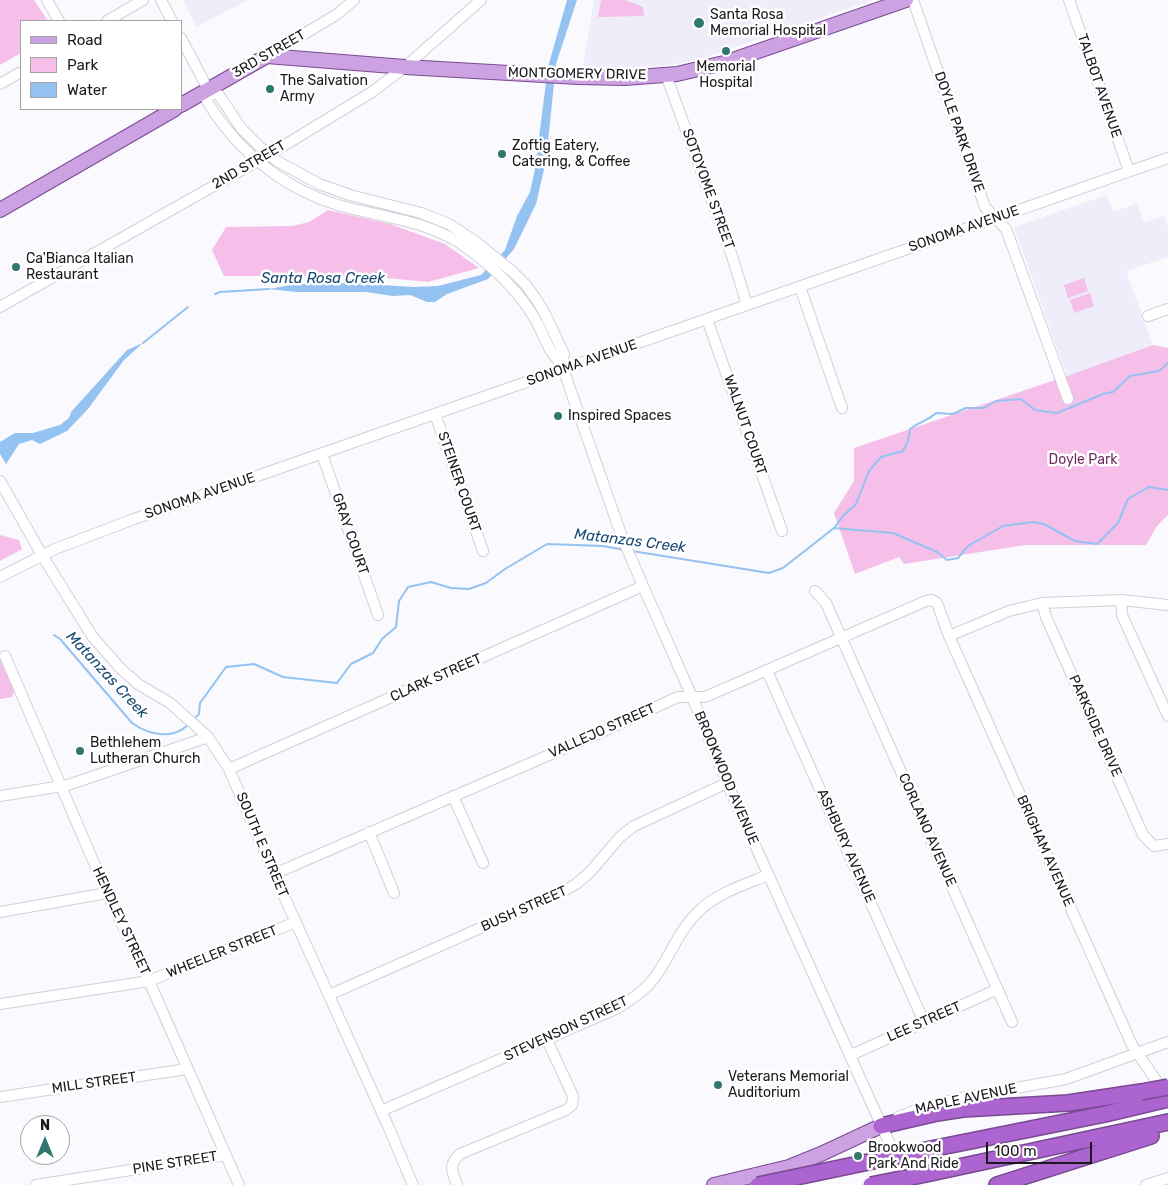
<!DOCTYPE html>
<style>
body{margin:0}
#map{position:relative;width:1168px;height:1185px;overflow:hidden;background:#f9f9fe;font-family:Rubik,sans-serif}
canvas{display:block}
.legend{position:absolute;left:20px;top:20px;width:162px;height:90px;box-sizing:border-box;background:#fff;border:1px solid #a3a3a5;margin:0;padding:6px 9px;list-style:none;font-size:15px;color:#1a191e}
.legend li{display:flex;align-items:center;gap:10px;height:25px}
.legend b{width:25px;border:1px solid #a3a3a5}
.north{position:absolute;left:20px;top:1115px;width:50px;height:50px;box-sizing:border-box;background:#fff;border:1px solid #a3a3a5;border-radius:50%;rotate:0deg;font-size:14px;font-weight:700;line-height:20px;text-align:center;color:#1a191e}
.north::after{content:'';display:block;margin:auto;width:18px;height:22px;background:#31776f;clip-path:polygon(50% 0,100% 100%,50% 72%,0 100%)}
.scale{position:absolute;left:986px;top:1142px;width:106px;height:22px;box-sizing:border-box;border:2px solid #1a191e;border-top:0;padding-left:6px;font-size:15px;line-height:18px;white-space:nowrap;color:#1a191e;-webkit-text-stroke:4px #fff;paint-order:stroke}
</style>
<div id="map">
<canvas width="1168" height="1185"></canvas>
<ul class="legend">
<li><b style="height:6px;background:#cda2e3"></b>Road</li>
<li><b style="height:14px;background:#f5bfe9"></b>Park</li>
<li><b style="height:14px;background:#94c2f1"></b>Water</li>
</ul>
<div class="north">N</div>
<div class="scale">100 m</div>
</div>
<script>
const context = document.querySelector('canvas').getContext('2d');
context.lineJoin = 'round';
function fillPath(path, color) {
  context.fillStyle = color;
  context.fill(path, 'evenodd');
}
function stroke(path, color, width, dash) {
  context.strokeStyle = color;
  context.lineWidth = width;
  context.lineCap = dash ? 'butt' : 'round';
  context.setLineDash(dash || []);
  context.stroke(path);
}
function write(font, color, halo, rows, align = 'center') {
  context.font = font + ' Rubik,sans-serif';
  context.lineWidth = 5;
  context.setLineDash([]);
  context.textBaseline = 'middle';
  context.strokeStyle = halo;
  context.fillStyle = color;
  for (const [text, x, y, turn = 0] of rows) {
    context.save();
    context.translate(x, y);
    context.rotate((+turn || 0) * Math.PI / 180);
    context.textAlign = isNaN(turn) ? turn : align;
    if (halo) context.strokeText(text, 0, 0);
    context.fillText(text, 0, 0);
    context.restore();
  }
}
const built = new Path2D(`
 M183 0H248L196 27Z
 M594 0H873L706 57 683 63 642 68 583 67Z
 M1107 195 1113 212 1137 203 1144 222 1164 216 1168 228V257L1126 271 1153 345 1067 376 1014 227Z`);
const green = new Path2D(`
 M0 0H34L48 21H21V53L0 65Z
 M601 0H625L643 7 644 16 598 17Z
 M328 210 390 224 445 244 479 268 428 282 366 276H224L212 250 226 227 293 226 309 222Z
 M1084 278 1088 291 1068 298 1064 285Z
 M1090 293 1094 306 1074 313 1070 300Z
 M1153 345 1168 348V515L1157 526 1146 545H1025L904 564 899 557 855 574 834 513 854 481V448L1067 376Z
 M0 535 19 540 22 549 0 561Z
 M0 658 14 692 12 697 0 699Z`);
const water = new Path2D(`
 M567 0H577L556 64 546 161 536 204 514 249 488 279 447 294 435 302H427L410 295 393 296 366 292H297L269 289 296 284 348 283 414 287 438 286 481 275 505 250 517 216 530 192 535 169 548 67Z
 M143 343 124 360 88 409 67 431 40 444 32 440 19 444 6 464 0 454V442L15 433H33L60 425 69 418 71 412 127 350Z`);
const stream = new Path2D(`
 M215 294 220 292 269 289
 M143 343 188 307
 M834 528 843 516 856 504 869 471 881 457 903 451 908 441 910 429C918 422 928 421 936 413L953 414 966 408H984L996 401 1021 399 1035 410 1057 413 1103 394 1113 392 1130 376 1159 371 1168 363
 M632 551 769 573 783 568 834 528 893 533 937 552 947 560 958 558 968 546 1003 526 1033 522 1044 524 1075 541 1097 544 1118 523 1128 499 1149 487 1168 490
 M54 635 60 639 132 723C149 735 172 740 188 725
 M193 720 199 714 200 703 226 667 254 664 283 677 337 683 351 664 373 653 382 639 396 627 399 601 408 587 431 582 451 588 469 589 486 583 505 569 547 544 603 546 625 550`);
const minor = new Path2D(`
 M47 0 59 21
 M161 0 172 21
 M913 0 985 207 1006 229 1068 399
 M1069 0 1129 171
 M107 21 143 0
 M181 38 210 93 207 101C239 154 289 193 349 208 389 218 434 223 467 248 493 267 519 291 535 319 544 334 548 353 562 364
 M267 56 336 15 354 0
 M666 75 732 256 747 305
 M0 84 21 72
 M210 93 219 95 241 128 260 147 277 161 319 184 350 195 421 213 449 224 476 242 513 272 526 285 536 299 545 314 564 354 562 364 568 383 622 537 643 586 692 697 727 783 907 1182
 M800 287 842 408
 M0 307 270 154 372 92 405 67 481 0
 M1148 316 1168 309
 M707 319 782 531
 M435 414 483 551
 M322 454 378 615
 M0 481 42 555 92 636 121 669 138 684 170 703 197 727 208 737 229 769 274 874 388 1126 413 1185
 M0 577 55 549 134 519 1168 158
 M815 591 826 603 1012 1022
 M1121 600 1122 615 1168 716
 M1042 603 1046 617 1143 835 1154 846 1168 844
 M949 636 1009 611 1042 603 1121 600 1168 605
 M5 656 107 893 149 981 239 1185
 M767 671 924 1022
 M229 769 643 586
 M0 796 68 785 208 737
 M453 796 483 863
 M369 832 394 893
 M274 874 593 736 678 697H705L926 601 932 600 937 603 949 636 1132 1045 1164 1092
 M0 912 107 893
 M329 995 562 892 576 884 590 872 620 837 634 826 727 783
 M0 1004 149 981 296 922
 M851 1055 998 989
 M0 1097 187 1069
 M381 1111 616 1009C630 1000 645 991 655 977 671 955 679 929 700 910 717 893 746 884 768 875
 M898 1117 924 1107 961 1098 1066 1079 1168 1042
 M36 1185 226 1155
 M457 1185C452 1171 448 1165 460 1154L566 1110 572 1105 573 1096 547 1040
 M1146 1185 1168 1178`);
const major = new Path2D(`
 M181 105 267 56 405 67 578 77 625 78 677 74 724 63 906 0
 M0 210 175 109
 M714 1185 789 1167 821 1154 881 1126`);
const highway = new Path2D(`
 M881 1126 937 1113 963 1109 1068 1103 1141 1092
 M921 1151 1105 1114 1168 1099
 M926 1174 1168 1122
 M997 1185 1151 1136`);
const highwayBridge = new Path2D(`
 M1141 1092 1168 1087
 M758 1185 921 1151
 M871 1185 926 1174`);
const markers = [
 [699,23,6,"#31776f"],
 [726,51,5,"#31776f"],
 [270,89,5,"#31776f"],
 [502,154,5,"#31776f"],
 [16,267,5,"#31776f"],
 [558,416,5,"#31776f"],
 [80,751,5,"#31776f"],
 [718,1085,5,"#31776f"],
 [858,1156,5,"#31776f"]
];
const poiNames = [
 ["Santa Rosa",710,15],
 ["Memorial Hospital",710,31],
 ["Memorial",726,67,"center"],
 ["Hospital",726,83,"center"],
 ["The Salvation",280,81],
 ["Army",280,97],
 ["Zoftig Eatery,",512,146],
 ["Catering, & Coffee",512,162],
 ["Ca'Bianca Italian",26,259],
 ["Restaurant",26,275],
 ["Inspired Spaces",568,416],
 ["Bethlehem",90,743],
 ["Lutheran Church",90,759],
 ["Veterans Memorial",728,1077],
 ["Auditorium",728,1093],
 ["Brookwood",868,1148],
 ["Park And Ride",868,1164]
];
const streetNames = [
 ["3RD STREET",269,54,-30],
 ["MONTGOMERY DRIVE",577,74,1],
 ["TALBOT AVENUE",1099,86,71],
 ["DOYLE PARK DRIVE",959,132,71],
 ["2ND STREET",249,165,-30],
 ["SOTOYOME STREET",708,189,70],
 ["SONOMA AVENUE",964,229,-19],
 ["SONOMA AVENUE",582,363,-19],
 ["WALNUT COURT",745,425,71],
 ["STEINER COURT",459,482,71],
 ["SONOMA AVENUE",200,496,-19],
 ["GRAY COURT",350,534,71],
 ["CLARK STREET",436,678,-24],
 ["PARKSIDE DRIVE",1095,726,66],
 ["VALLEJO STREET",602,731,-24],
 ["BROOKWOOD AVENUE",726,778,67],
 ["CORLANO AVENUE",927,830,66],
 ["SOUTH E STREET",262,845,67],
 ["ASHBURY AVENUE",846,846,66],
 ["BRIGHAM AVENUE",1045,851,66],
 ["BUSH STREET",524,909,-24],
 ["HENDLEY STREET",121,921,65],
 ["WHEELER STREET",222,952,-22],
 ["LEE STREET",924,1022,-24],
 ["STEVENSON STREET",566,1029,-25],
 ["MILL STREET",94,1083,-8],
 ["MAPLE AVENUE",966,1099,-12],
 ["PINE STREET",175,1163,-9]
];
const parkNames = [
 ["Doyle Park",1083,460]
];
const waterNames = [
 ["Santa Rosa Creek",323,279],
 ["Matanzas Creek",630,541,7],
 ["Matanzas Creek",107,675,47]
];
fillPath(built, '#eeedf9');
fillPath(green, '#f5bfe9');
fillPath(water, '#94c2f1');
stroke(stream, '#94c2f1', 2);
stroke(minor, '#d1cfdb', 12);
stroke(major, '#794a92', 16);
stroke(highway, '#794a92', 18);
stroke(minor, '#fff', 10);
stroke(major, '#cda2e3', 14);
stroke(highway, '#ac64d0', 15);
stroke(highwayBridge, '#794a92', 18, []);
stroke(highwayBridge, '#ac64d0', 15);
for (const [x, y, r, color] of markers) {
  const dot = new Path2D();
  dot.arc(x, y, r, 0, 2 * Math.PI);
  context.fillStyle = color;
  context.fill(dot);
  stroke(dot, '#fff', 2);
}
write('14px', '#1a191e', '#fff', poiNames, 'left');
write('14px', '#1a191e', '#fff', streetNames);
write('14px', '#6d2f63', '#fff', parkNames);
write('italic 15px', '#194a75', '#fff', waterNames);
</script>
